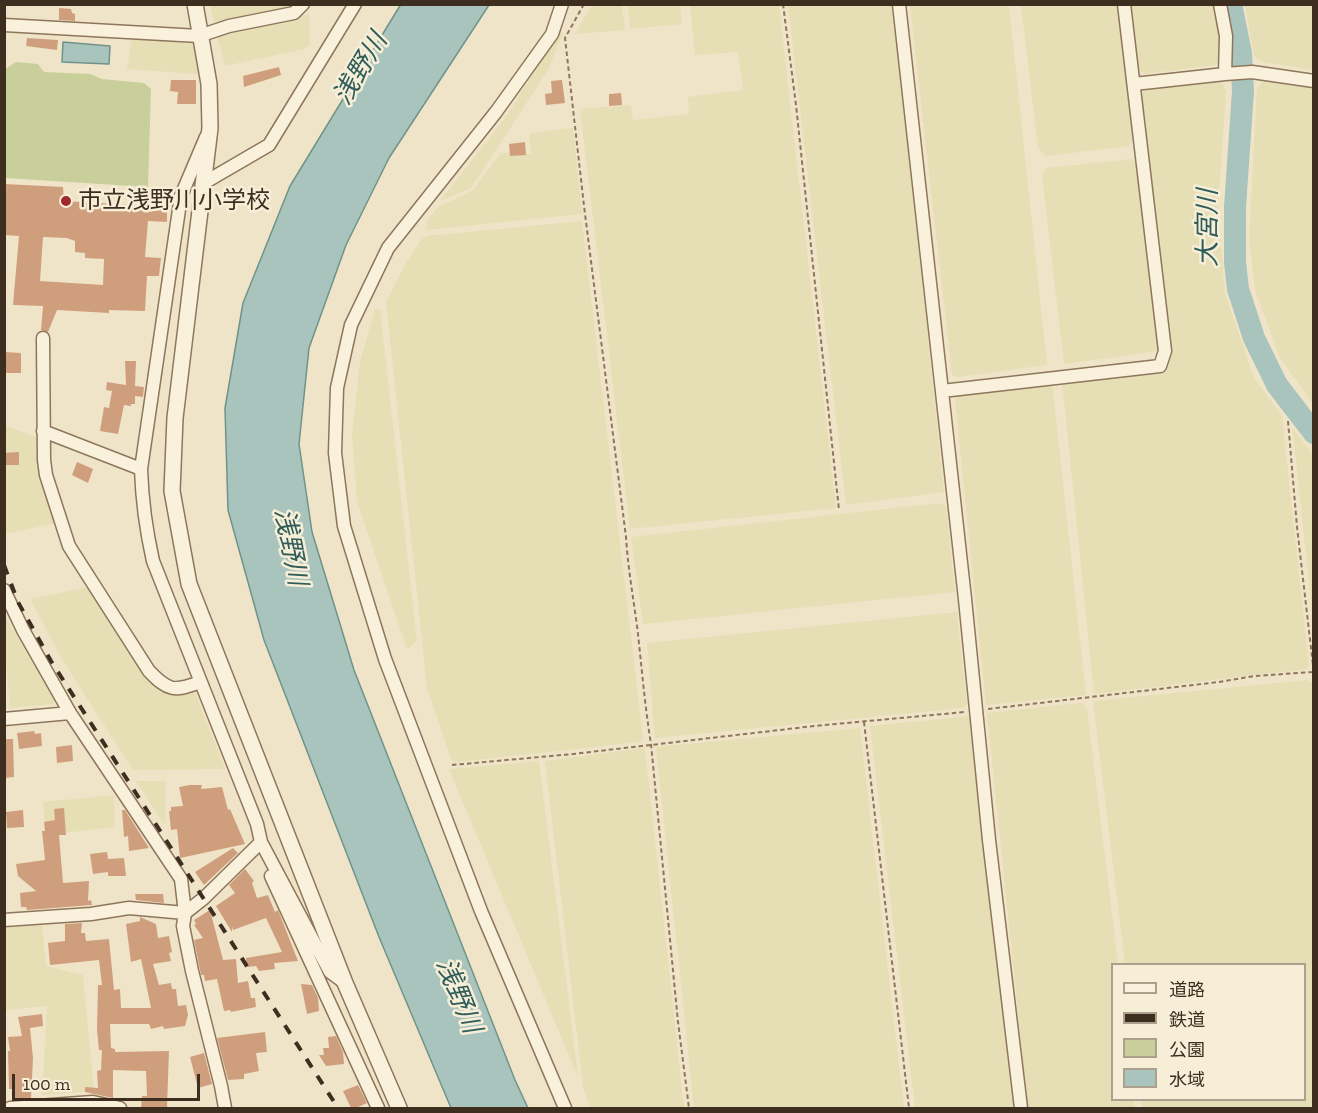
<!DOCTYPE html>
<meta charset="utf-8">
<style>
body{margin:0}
#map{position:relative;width:1318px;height:1113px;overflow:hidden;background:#f0e4c8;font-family:"Zilla Slab","Noto Sans JP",serif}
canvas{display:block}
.frame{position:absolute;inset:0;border:6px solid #3d2e20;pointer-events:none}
.legend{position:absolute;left:1111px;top:963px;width:195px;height:138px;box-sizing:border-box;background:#f7eed8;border:2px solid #ada18e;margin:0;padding:8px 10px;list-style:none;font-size:18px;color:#3d2e20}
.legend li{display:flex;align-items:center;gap:12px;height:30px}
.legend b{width:30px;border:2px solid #ada18e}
.scale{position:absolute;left:12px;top:1074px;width:188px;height:27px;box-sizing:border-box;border:3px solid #3d2e20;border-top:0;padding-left:8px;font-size:18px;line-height:21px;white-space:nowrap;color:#3d2e20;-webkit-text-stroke:4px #f7eed8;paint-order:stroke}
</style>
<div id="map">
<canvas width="1318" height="1113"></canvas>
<div class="frame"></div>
<ul class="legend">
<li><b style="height:8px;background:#faf1dc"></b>道路</li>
<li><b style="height:8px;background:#3d2e20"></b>鉄道</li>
<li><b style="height:16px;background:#c9cf9b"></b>公園</li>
<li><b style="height:16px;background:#a9c4bc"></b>水域</li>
</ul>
<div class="scale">100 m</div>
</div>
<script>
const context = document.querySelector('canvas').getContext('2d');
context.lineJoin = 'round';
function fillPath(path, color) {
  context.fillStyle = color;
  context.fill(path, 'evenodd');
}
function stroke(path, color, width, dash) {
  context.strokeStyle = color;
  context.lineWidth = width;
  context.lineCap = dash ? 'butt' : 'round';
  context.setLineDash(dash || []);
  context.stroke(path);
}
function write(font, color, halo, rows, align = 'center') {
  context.font = font + ' "Zilla Slab","Noto Sans JP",serif';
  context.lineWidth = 5;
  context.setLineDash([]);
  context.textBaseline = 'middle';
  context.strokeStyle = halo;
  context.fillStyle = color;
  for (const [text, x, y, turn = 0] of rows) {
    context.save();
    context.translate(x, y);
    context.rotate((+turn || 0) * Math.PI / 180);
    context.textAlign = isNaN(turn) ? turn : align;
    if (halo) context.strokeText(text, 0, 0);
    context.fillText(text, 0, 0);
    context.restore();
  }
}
const farmland = new Path2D(`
 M210 5H297L290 10 214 22Z
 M592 5H622L625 30 575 34Z
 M628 5H680L682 24 630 29Z
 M690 5H779L836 508 630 529 580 109 631 105 633 120 689 114 688 97 743 90 738 52 695 55Z
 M788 5H893L944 492 846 505Z
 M910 5H1009L1047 365 958 377 952 375Z
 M1021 5H1119L1134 138 1129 146 1046 156 1038 148Z
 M1130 5H1217L1223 39 1222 57 1216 65 1144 74 1136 67Z
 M1245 5H1313V70L1263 62 1254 56Z
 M309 14 310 45 304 49 225 66 217 35 220 33Z
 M561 30 563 33 548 70 471 188 440 201 508 114 559 31Z
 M132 38 193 44 198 74 127 69Z
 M1266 79 1313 87V404L1279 356 1255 290 1249 238 1257 88Z
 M1221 81 1226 90 1218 211 1225 293 1254 378 1282 416 1309 666 1307 669 1094 694 1062 381 1164 370 1169 365 1171 353 1140 96 1145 90Z
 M573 128 582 214 426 230 428 220 438 207 472 191 501 153 531 154 529 136 531 133Z
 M1131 159 1136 163 1158 351 1064 364 1042 175 1047 168Z
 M582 221 643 738 641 742 456 762 451 759 427 688 386 302 407 261 422 239 427 236Z
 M375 309H380L417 641 407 649 357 501 352 435 360 362Z
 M1052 381 1086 695 986 705 955 400 961 392Z
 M4 425 38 438 58 523 5 534Z
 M1292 427 1313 455V621L1293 433Z
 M938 503 946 506 955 592 643 624 631 537Z
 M90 587 155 681 194 690 225 769 133 770 62 659 30 599Z
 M957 612 967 704 963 708 655 738 647 643Z
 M4 614 54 699V704L10 708 5 652Z
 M1307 680 1312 682 1314 699 1313 1108H1142L1141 1100H1304V964H1125L1093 701Z
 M1081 703 1087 708 1118 964H1112V1100H1134L1135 1108H1028L987 713Z
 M969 716 1014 1108H915L870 726Z
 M860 728 904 1108H694L656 747Z
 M645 748 684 1108H590L583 1086 545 761Z
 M539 761 578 1077 449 769Z
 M136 781H165V825Z
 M114 795 115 827 46 835 43 802Z
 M42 923 46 966 83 975 94 1091 42 1095 47 1006 5 1010V927Z`);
const green = new Path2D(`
 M16 62 38 64 44 72 90 74 102 79 144 83 151 89 148 187 5 178V69Z`);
const water = new Path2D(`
 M401 4 489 5 389 158 346 245 309 348 299 444 312 532 354 670 515 1080 528 1108H451L379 937 264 640 228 510 225 408 243 303 290 186Z
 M63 42 110 46 109 64 62 62Z`);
const river = new Path2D(`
 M1231 4 1241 53 1243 91 1235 207V262L1238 289 1254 338 1277 385 1314 433`);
const building = new Path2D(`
 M59 8 71 9 72 13 75 14V21L59 20Z
 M27 38 58 40 57 50 26 46Z
 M279 67 281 75 244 87 243 76Z
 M171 80H196V104H177L178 92 170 91Z
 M562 80 565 103 546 105 545 94 552 93 551 81Z
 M621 93 622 105 609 106V94Z
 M525 142 526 155 510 156 509 144Z
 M4 184 63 187 64 201 167 207V222L148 221 145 257 161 258 159 276H147L145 311 109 310V313L57 310 48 332 41 330 43 306 13 305 19 236 5 235 6 204H4ZM43 237 67 238 75 241V252L85 253V258L104 259 103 285 40 281Z
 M4 352 21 353V373H4Z
 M125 361H136L135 386 144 387 143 397 135 396V404H131V406L124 405 118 434 100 431 104 407 109 408 112 391 106 390 107 382 126 385Z
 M19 452V465H4V453Z
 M77 462 93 469 88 483 72 475Z
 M34 731 35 734 41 733 42 746 19 749 17 733Z
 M4 739H13L14 777 4 778Z
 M72 745 73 761 57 763 56 747Z
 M190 785H202L201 789 222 787 228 810 230 809 245 844 180 858 177 829 171 830 169 811H171V807L183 806 179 787Z
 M64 808 66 835H59L63 883 89 881 88 901 91 900 92 905 27 910 26 907H21L20 893 36 891 18 876 16 864 45 860 42 831H45L44 822 55 820 54 809Z
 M23 810 24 827 7 828 6 812Z
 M122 810H125L149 848 129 851 128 836 124 837Z
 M233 848 238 853 204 885 195 872Z
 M107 852 108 859 124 858 126 876H108V872L93 874 90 854Z
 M245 869 254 881 252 883 257 898 268 895 275 912 278 910 298 961 274 963 275 969 259 971 256 966 247 967 246 958 282 952 266 918 233 930 232 927V932L216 906 235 893 229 885Z
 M135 894H163L164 903 136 900Z
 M210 910 223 960 236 959 238 983 248 981 251 998H255L256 1007 231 1012 230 1010 224 1011 217 979 205 981 204 975H201L194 940 203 938 194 925 196 924 194 920Z
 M140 917 156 924 158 938 169 936 172 952 169 953 171 961 153 964 159 985 171 983 172 989H176L178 1006 186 1005 188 1015 185 1026 164 1029 163 1026 151 1029 149 1024H110L111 1048 115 1049V1052L169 1051 167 1108H141L142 1096H147L146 1071 113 1070V1098L85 1092V1087L98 1088 97 1071 101 1070 102 1050H99L97 1030 98 985H102L99 960 50 965 48 943 65 941V924L82 923 81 933H85L86 941 109 939 114 990 120 989 121 1008H151L141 959 131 962 126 924 140 921Z
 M301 984 312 985 318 998 319 1011 307 1014Z
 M42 1014 43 1026 30 1028 33 1058 31 1098 14 1099 13 1089H9L8 1051H10L8 1037 22 1036 18 1017Z
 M265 1032 267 1052 256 1053 259 1071 244 1074V1079L228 1080 217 1038Z
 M336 1036 343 1052 344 1064 326 1066 319 1055H324L323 1048H329L328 1037Z
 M204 1053 212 1084 198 1088 190 1057Z
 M358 1085 367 1103 356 1108H351L343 1091Z`);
const path = new Path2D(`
 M584 4 565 38 584 206 626 537C628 570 634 601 638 634 642 671 645 707 651 744L678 1022 689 1108
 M783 4 796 105 839 510
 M1288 421 1297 527 1314 674
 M988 709 1219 682 1255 676 1313 672
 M864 722 909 1108
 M452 765 573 754 814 726 965 712`);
const minor = new Path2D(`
 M562 4 552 34 496 112 388 248 351 325 337 388 335 453 344 526 385 659 481 911 565 1108
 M899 4 965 599 989 840 1021 1108
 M1220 4 1226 36 1225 74 1252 72 1314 81
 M4 25 199 36 229 26 294 13 303 4
 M1134 84 1225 74
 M206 137 181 196 141 469C142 500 146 530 153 561L257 824 261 842
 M202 184 269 145 355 4
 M43 338 44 460 46 475 69 546 149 671C168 691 174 692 200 682
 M942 391 1160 366 1165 351 1124 4
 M43 431 141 469
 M4 590 23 630 70 713 181 879 185 913 183 926 192 971 221 1086 225 1108
 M4 719 70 713
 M271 876 378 1108
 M4 920 91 914 129 908 185 913 204 898 261 842 330 972 345 983
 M10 1108 93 1102 120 1108`);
const tertiary = new Path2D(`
 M195 4 209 84 210 128 175 418 172 491 189 584 345 983 399 1108`);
const rail = new Path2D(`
 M4 565 18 602 51 661 338 1108`);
const markers = [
 [66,201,6,"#9e2a2b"]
];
const poiNames = [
 ["市立浅野川小学校",78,201]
];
const waterNames = [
 ["浅野川",361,69,-59],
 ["大宮川",1209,228,-90],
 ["浅野川",290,547,79],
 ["浅野川",458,996,68]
];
fillPath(farmland, '#e6deb5');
fillPath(green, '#c9cf9b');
fillPath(water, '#a9c4bc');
stroke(water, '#6f938a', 1.5);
stroke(river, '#a9c4bc', 22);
fillPath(building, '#cf9f7d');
stroke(minor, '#8d765c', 15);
stroke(tertiary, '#8d765c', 18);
stroke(path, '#8d765c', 2, [4.5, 3]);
stroke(minor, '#faf1dc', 12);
stroke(tertiary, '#faf1dc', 15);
stroke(rail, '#3d2e20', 4, [10, 10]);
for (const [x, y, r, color] of markers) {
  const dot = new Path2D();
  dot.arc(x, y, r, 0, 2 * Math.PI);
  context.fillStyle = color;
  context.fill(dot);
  stroke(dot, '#f7eed8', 2);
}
write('24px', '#3d2e20', '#f7eed8', poiNames, 'left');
write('italic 26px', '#2f5d5a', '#f7eed8', waterNames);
</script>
